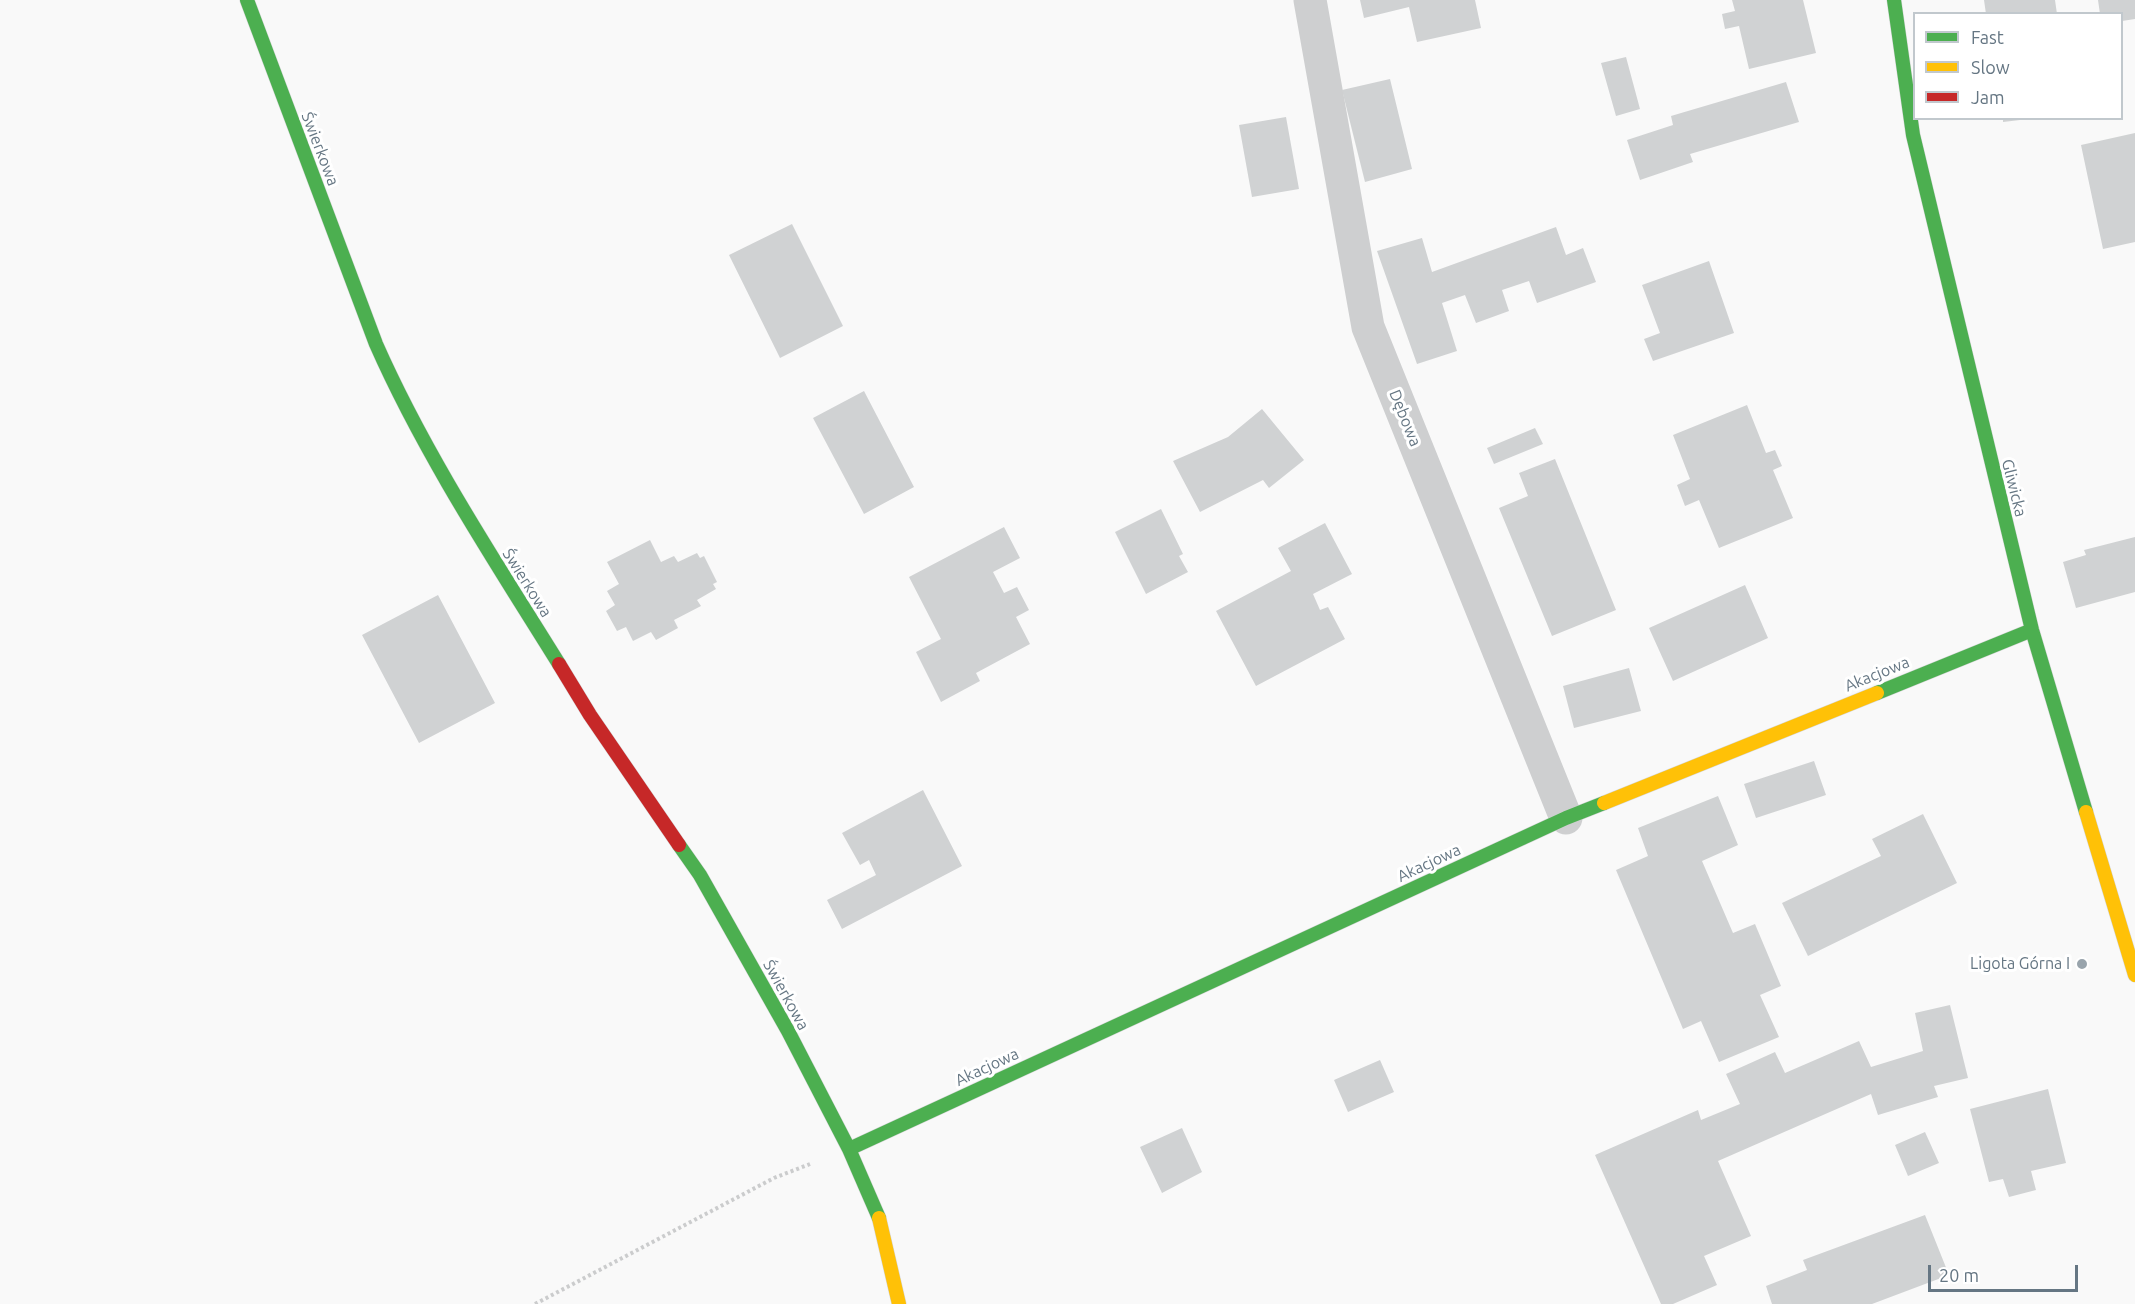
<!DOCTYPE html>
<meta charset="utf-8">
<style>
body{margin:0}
#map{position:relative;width:2135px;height:1304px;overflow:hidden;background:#f9f9f9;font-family:Ubuntu,sans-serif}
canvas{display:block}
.legend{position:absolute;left:1913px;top:12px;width:210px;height:108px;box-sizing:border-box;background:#fff;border:2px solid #c1c8cd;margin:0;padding:8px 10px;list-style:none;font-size:18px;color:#657683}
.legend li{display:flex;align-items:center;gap:12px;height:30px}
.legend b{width:30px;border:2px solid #c1c8cd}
.scale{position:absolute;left:1928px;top:1265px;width:150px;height:27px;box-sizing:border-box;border:3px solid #657683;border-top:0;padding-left:8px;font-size:18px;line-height:21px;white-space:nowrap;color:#657683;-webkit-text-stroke:4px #fff;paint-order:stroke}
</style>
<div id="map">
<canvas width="2135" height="1304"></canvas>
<ul class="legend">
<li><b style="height:8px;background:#4caf50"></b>Fast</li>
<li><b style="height:8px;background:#ffc107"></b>Slow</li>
<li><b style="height:8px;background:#c62828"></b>Jam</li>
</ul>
<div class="scale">20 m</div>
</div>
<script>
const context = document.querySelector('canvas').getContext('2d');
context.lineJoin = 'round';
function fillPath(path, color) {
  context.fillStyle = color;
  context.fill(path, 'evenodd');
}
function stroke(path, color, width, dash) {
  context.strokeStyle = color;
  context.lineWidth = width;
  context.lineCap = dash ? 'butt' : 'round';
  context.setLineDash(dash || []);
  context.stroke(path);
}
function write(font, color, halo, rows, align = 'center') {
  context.font = font + ' Ubuntu,sans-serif';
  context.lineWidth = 6;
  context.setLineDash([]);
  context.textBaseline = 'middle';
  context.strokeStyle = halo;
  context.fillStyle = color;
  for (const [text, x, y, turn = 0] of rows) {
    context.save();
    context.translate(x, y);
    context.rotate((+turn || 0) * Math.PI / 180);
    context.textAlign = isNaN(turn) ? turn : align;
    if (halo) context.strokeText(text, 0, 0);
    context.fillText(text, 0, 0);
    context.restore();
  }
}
const building = new Path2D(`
 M1360 0H1475L1481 28 1417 42 1409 7 1364 18Z
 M1732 0H1803L1816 53 1749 69 1739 26 1725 29 1722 14 1735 11Z
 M1984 0H2055L2057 14H1986Z
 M2098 0H2135V19L2122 21V14H2100Z
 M1626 57 1640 109 1616 116 1601 63Z
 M1390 79 1412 169 1365 182 1342 90Z
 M1786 82 1799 122 1690 154 1693 162 1640 180 1627 140 1673 125 1671 116Z
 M1286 117 1299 189 1252 197 1239 125Z
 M2003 118H2020V120L2003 122Z
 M2135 133V242L2103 249 2081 145Z
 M792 224 843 326 780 358 729 255Z
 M1556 227 1566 255 1583 248 1596 282 1537 303 1529 281 1502 290 1509 311 1476 323 1465 295 1442 303 1457 351 1417 364 1377 251 1422 238 1432 272Z
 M1709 261 1734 333 1653 361 1644 339 1660 333 1642 285Z
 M864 391 914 487 864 514 813 418Z
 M1747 405 1766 453 1775 450 1782 466 1773 470 1793 518 1719 548 1699 500 1685 506 1677 485 1690 479 1673 435Z
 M1262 409 1304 460 1269 488 1263 480 1200 512 1173 461 1228 437Z
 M1535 428 1543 444 1494 464 1487 448Z
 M1555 459 1616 610 1552 636 1499 508 1528 496 1519 473Z
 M1161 509 1183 554 1179 556 1188 572 1146 594 1115 532Z
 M1325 523 1352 574 1313 594 1320 610 1328 607 1345 639 1256 686 1216 611 1291 571 1278 548Z
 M1004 527 1020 558 993 572 1004 593 1017 587 1029 610 1016 617 1030 644 976 673 980 681 941 702 916 652 941 639 909 577Z
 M2135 537V592L2076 608 2063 562 2086 555 2084 550Z
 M650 540 661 562 674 556 678 562 697 553 700 558 704 556 717 582 713 584 716 589 697 600 701 606 674 620 678 628 656 640 651 632 633 641 626 627 617 631 606 611 615 605 607 591 619 584 607 562Z
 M1745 585 1768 638 1673 681 1649 628Z
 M438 595 495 703 419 743 362 635Z
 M1629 668 1641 711 1574 728 1563 686Z
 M1814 761 1826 795 1756 818 1744 784Z
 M923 790 962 866 842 929 827 900 876 875 869 860 860 865 842 833Z
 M1718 796 1738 845 1702 861 1733 933 1755 924 1781 986 1760 995 1779 1037 1719 1062 1701 1021 1683 1029 1616 870 1648 856 1638 828Z
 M1923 814 1957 883 1808 956 1782 903 1881 856 1872 839Z
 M1950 1005 1968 1078 1934 1086 1938 1097 1878 1115 1871 1094 1718 1161 1751 1236 1704 1256 1717 1285 1673 1304H1661L1595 1155 1698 1110 1701 1120 1740 1104 1726 1074 1775 1052 1785 1073 1859 1041 1871 1067 1923 1051 1915 1013Z
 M1380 1060 1394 1092 1348 1112 1334 1080Z
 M2048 1089 2066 1163 2031 1171 2036 1190 2009 1197 2003 1179 1989 1182 1970 1109Z
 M1182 1128 1202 1172 1162 1193 1140 1147Z
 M1925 1132 1939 1163 1908 1176 1895 1145Z
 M1925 1215 1949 1275 1872 1304H1772L1766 1286 1807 1270 1803 1260Z`);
const path = new Path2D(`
 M535 1304 774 1178 810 1164`);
const street = new Path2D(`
 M1310 0 1368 327 1566 818`);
const fast = new Path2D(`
 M247 0 376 344C425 455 495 561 559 664
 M1894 0 1913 135 2032 630 2086 812
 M1877 693 2032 630
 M679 845 700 875 788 1031 849 1149 879 1218
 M849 1149 1566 818 1604 803`);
const slow = new Path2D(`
 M1604 803 1877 693
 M2086 812 2135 975
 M879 1218 899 1304`);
const jam = new Path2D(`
 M559 664 590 715 679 845`);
const markers = [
 [2082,964,6,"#99a4ac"]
];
const streetNames = [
 ["Świerkowa",320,149,69],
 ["Dębowa",1405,418,68],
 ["Gliwicka",2014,488,76],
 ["Świerkowa",527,583,58],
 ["Akacjowa",1877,674,-22],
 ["Akacjowa",1429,863,-25],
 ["Świerkowa",786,995,61],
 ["Akacjowa",987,1067,-25]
];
const poiNames = [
 ["Ligota Górna I",2070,964]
];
fillPath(building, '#d0d2d3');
stroke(fast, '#d5d6d7', 15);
stroke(slow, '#d5d6d7', 15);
stroke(jam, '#d5d6d7', 15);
stroke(path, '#cbcccd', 4, [3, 3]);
stroke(street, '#cecfd0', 33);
stroke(fast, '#4caf50', 14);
stroke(slow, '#ffc107', 14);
stroke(jam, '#c62828', 14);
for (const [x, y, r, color] of markers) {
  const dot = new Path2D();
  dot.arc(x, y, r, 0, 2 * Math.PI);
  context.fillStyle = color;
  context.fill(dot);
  stroke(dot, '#fff', 2);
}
write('16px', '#657683', '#fff', streetNames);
write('16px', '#657683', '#fff', poiNames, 'right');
</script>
